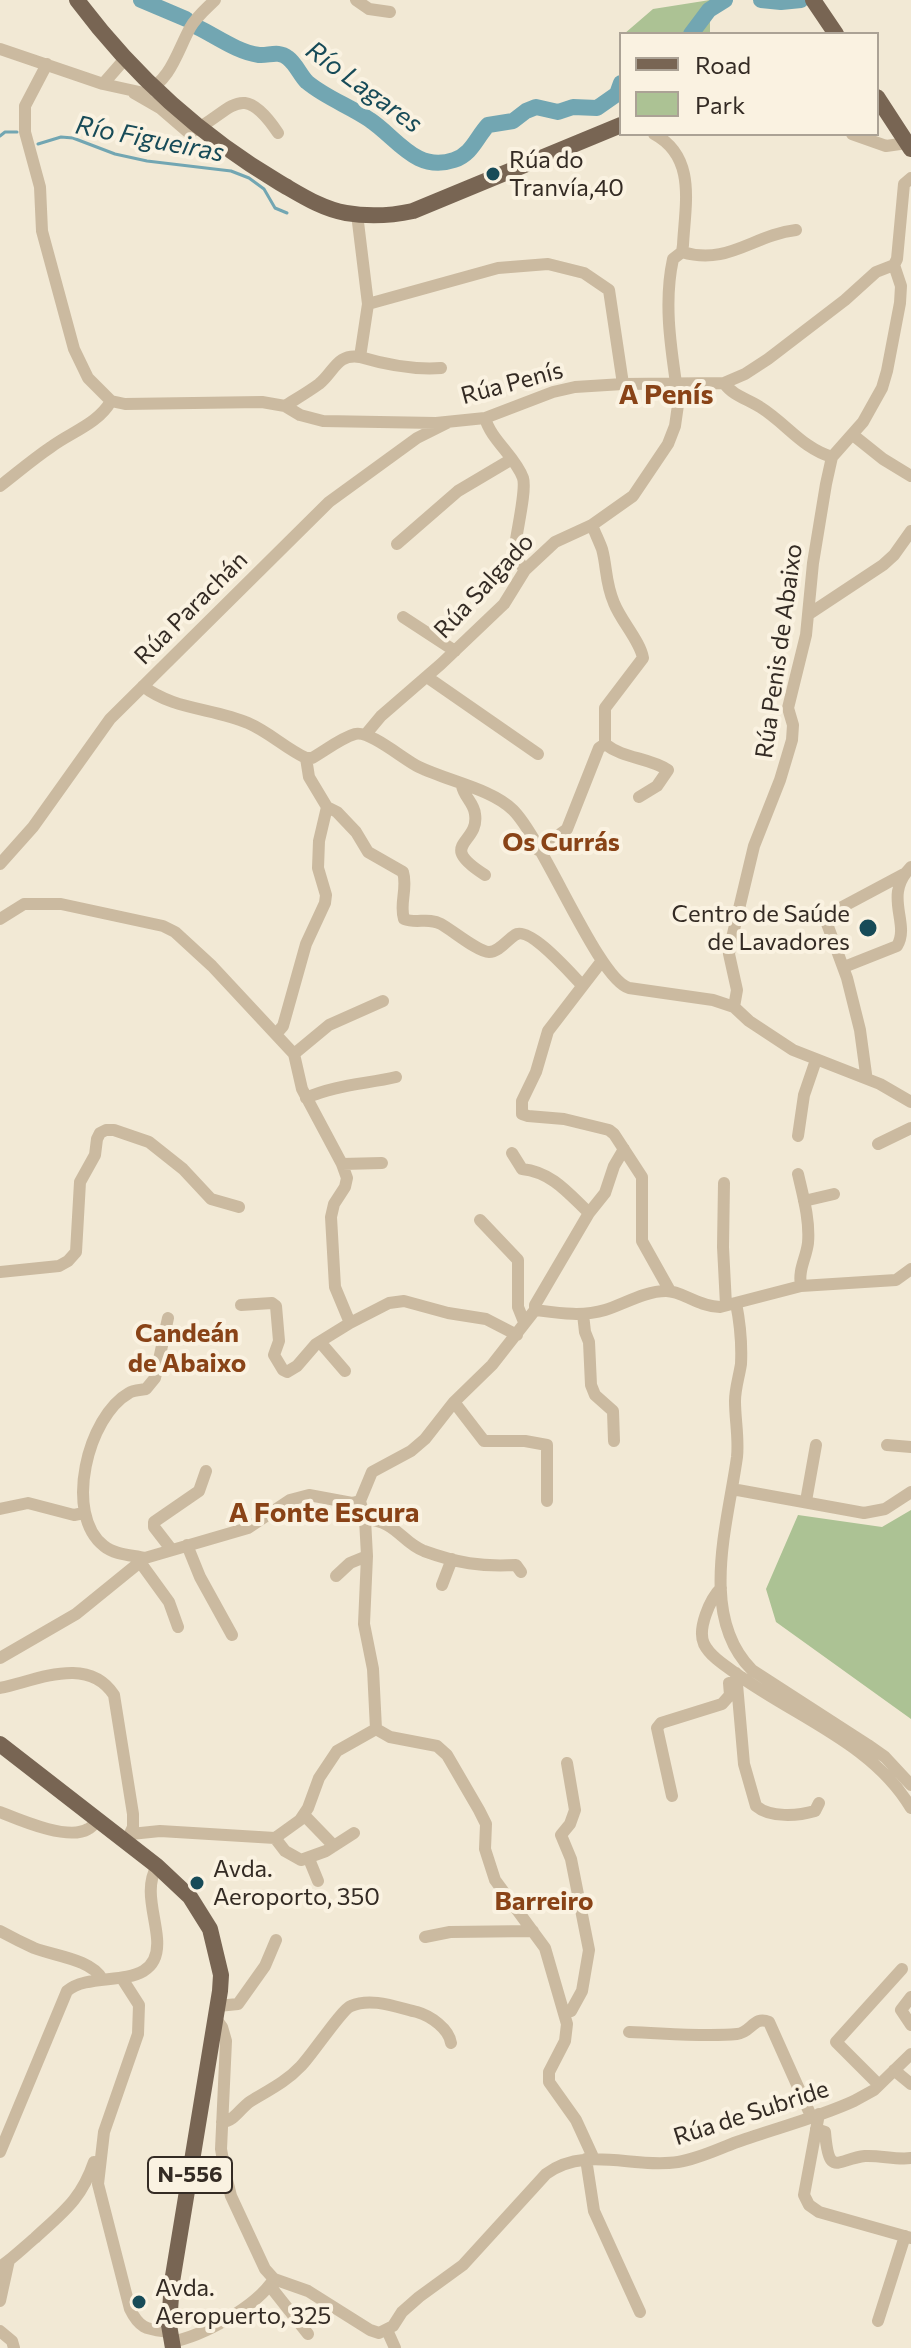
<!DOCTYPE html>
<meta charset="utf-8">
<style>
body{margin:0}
#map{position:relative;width:911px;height:2348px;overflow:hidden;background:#f2e9d5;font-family:Commissioner,sans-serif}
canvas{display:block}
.legend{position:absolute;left:619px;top:32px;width:260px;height:104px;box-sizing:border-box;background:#faf2e1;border:2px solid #aba295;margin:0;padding:10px 14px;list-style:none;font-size:24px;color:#342b24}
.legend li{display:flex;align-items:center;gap:16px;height:40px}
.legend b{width:40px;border:2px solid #aba295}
</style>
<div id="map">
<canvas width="911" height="2348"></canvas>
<ul class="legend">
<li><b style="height:10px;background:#786553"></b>Road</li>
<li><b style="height:22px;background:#acc294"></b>Park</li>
</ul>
</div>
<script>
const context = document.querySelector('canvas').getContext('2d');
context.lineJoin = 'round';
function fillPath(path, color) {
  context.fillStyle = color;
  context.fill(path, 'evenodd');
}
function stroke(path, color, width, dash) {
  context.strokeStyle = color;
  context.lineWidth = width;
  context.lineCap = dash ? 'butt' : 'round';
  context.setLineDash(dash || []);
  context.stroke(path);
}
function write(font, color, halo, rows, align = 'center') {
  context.font = font + ' Commissioner,sans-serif';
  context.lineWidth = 8;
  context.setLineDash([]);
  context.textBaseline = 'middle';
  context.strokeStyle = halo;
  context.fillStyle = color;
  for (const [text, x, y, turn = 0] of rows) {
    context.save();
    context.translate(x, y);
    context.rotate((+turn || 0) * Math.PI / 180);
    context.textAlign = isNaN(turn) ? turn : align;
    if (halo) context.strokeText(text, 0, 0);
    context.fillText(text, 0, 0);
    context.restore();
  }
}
const green = new Path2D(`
 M710 0V34H624L653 9Z
 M911 1510V1719L776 1622 766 1589 798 1515 882 1527Z`);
const stream = new Path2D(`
 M0 136 5 132H17
 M38 144 61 137 73 138 115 154 147 161 231 171 249 178 264 189 275 208 287 213`);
const river = new Path2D(`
 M141 0 186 19
 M761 0 781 2 801 0
 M197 27C216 36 237 52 259 55 269 56 278 50 288 58 296 64 300 75 307 82 326 98 350 106 370 120 397 138 416 173 454 160 472 154 476 138 488 125L513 121 526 111 536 107 558 112 573 107 597 108 617 94 621 83
 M691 34 709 10 725 0`);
const minor = new Path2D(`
 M356 0 369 9 390 12
 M0 49 103 84 144 93C171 80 177 52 190 28 196 17 206 9 215 0
 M47 64 25 106V132L40 187 42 231 74 349 88 378 111 401 125 404 262 402 285 406 300 415 323 421 436 423 485 418 553 392 575 387 623 384 724 383 745 374 768 359 845 300 876 272 894 265 897 259 904 184 911 178
 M103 84 124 60
 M134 93 160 108 189 133C231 114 240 76 278 133
 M654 134C697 157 685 205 683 245L682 252 673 259C664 300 670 342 676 383
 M852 134 886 146 907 143
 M682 252C728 266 753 235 796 230
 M368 304 498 268 548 264 584 273 609 290 623 384
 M360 357C387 365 413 370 441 368
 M724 383C733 396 748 399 760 407 787 424 802 448 832 457
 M285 406C296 399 308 392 319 384 334 372 337 353 360 357L368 304 357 214
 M485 418C491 440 515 456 523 478 527 491 515 537 514 555L525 570
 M853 435 883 459 911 476
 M0 486C17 473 33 459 51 447 71 432 98 424 111 401
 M397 544 458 491 512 459
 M809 614 883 565 894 555 911 531
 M403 617 455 651
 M427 677 538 754
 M143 686C173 710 214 708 248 723 269 732 285 748 306 758H312C326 750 341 738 355 734 370 730 404 760 419 767 448 781 492 789 513 810 544 841 598 979 629 988L713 1000 734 1007 749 1021 793 1050 880 1084 911 1102
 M366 734 381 716 441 664 504 604 525 570 555 542 592 525 633 496 668 444 675 426 681 384
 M605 744C624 759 648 757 668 770L657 786 639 797
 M462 786C464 797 474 803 475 814 480 845 435 843 485 875
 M327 807 337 812 356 832 368 852 403 872C408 888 399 904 404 919 417 924 428 917 441 924 452 930 478 952 489 952 499 952 507 940 515 935 529 925 571 974 582 985
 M538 850 567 829 599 748 605 744V708L643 658C640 641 621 621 614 603 605 582 607 567 602 549 599 541 595 533 592 525
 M0 864 33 827 110 719 329 502 417 438 447 423
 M0 919 24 904H61L163 926 175 932 212 966 294 1054 302 1089 342 1164 347 1178 345 1187 334 1204 331 1217 335 1287 350 1323 389 1303 404 1301 448 1313 486 1319 517 1335
 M601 962 548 1031 536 1072 522 1101V1114L528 1116 564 1119 609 1130 614 1134 642 1177V1241L670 1291
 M844 967 897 946C911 923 882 896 911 867
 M734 1007 737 990 729 954 732 938 754 846 780 780 792 740 793 725 788 708 806 635 813 563 826 484 832 457 863 422 882 388 887 371 900 303 901 286 894 265
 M276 1034 283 1026 306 944 325 903 326 895 318 868 319 841 327 807 309 777 306 758
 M294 1054 329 1025 383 1001
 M864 1077 866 1074 860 1030 847 978 826 921 829 914 904 874
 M306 1098C335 1085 366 1084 396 1077
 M798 1136 804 1095 816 1060
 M878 1144 911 1128
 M512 1153 522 1169C552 1172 569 1194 589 1213
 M342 1164 382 1163
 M798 1174C803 1196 810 1220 808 1243 806 1259 798 1269 801 1286
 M724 1183 723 1247 726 1305
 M804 1201 834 1194
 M480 1220 518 1260V1307L524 1322
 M0 1272 59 1266 68 1261 76 1252 80 1182 95 1155 97 1139 100 1133 106 1130H114L149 1142 183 1169 211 1199 239 1207
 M736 1303C740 1323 742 1344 741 1364 739 1377 735 1389 735 1401 735 1420 739 1438 737 1457 728 1523 698 1616 752 1670L868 1745 885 1757 911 1785
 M241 1305 272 1303 276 1306 279 1341 274 1355 283 1370 287 1372 297 1366 316 1344 350 1323
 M535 1310V1305L589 1213 605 1193 614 1166 624 1149
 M583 1314 585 1332 589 1342 591 1385 595 1395 613 1411 614 1441
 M320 1342 345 1371
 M454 1402 484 1441H525L547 1445V1501
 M887 1445 911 1447
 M732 1489 864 1513 885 1509 911 1492
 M360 1501 365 1519 367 1556 364 1624 373 1669 376 1729
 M806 1501 816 1445
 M0 1509 28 1503 74 1515 84 1513
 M365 1519C397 1521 401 1542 424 1551 457 1563 481 1567 516 1565L521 1572
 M187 1545 200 1577 232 1635
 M171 1549 154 1527V1522L199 1491 206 1471
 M145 1558C132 1555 115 1555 104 1546 63 1514 88 1416 129 1393 133 1390 141 1390 146 1389L155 1378 168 1318
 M140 1562 169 1602 178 1627
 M336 1576 350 1563 367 1556
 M442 1585 452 1559
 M721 1588C710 1599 697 1629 704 1644 711 1658 729 1668 741 1677 799 1718 874 1745 911 1808
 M0 1658 76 1614 145 1558 248 1528 290 1500 309 1495 352 1503 360 1501 372 1472 411 1451 425 1439 454 1402 492 1365 535 1310C558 1313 582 1317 605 1310 624 1304 645 1291 666 1291 683 1291 696 1306 720 1307L801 1286 896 1280 911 1269
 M736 1673 744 1764 756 1806C770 1818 798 1816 815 1811L819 1803
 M0 1688C38 1680 88 1655 114 1695L133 1814V1827L127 1840
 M376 1729 390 1737 437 1746 447 1755 479 1810 486 1824 485 1849 495 1880 545 1948 567 2024 565 2041 549 2072V2082L576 2120 593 2157
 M672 1796 657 1728 661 1723 722 1704 730 1695 729 1683
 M0 1812C20 1820 68 1841 88 1829 92 1827 95 1823 98 1820
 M304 1815 334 1846
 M131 1834 160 1831 275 1838 300 1820 308 1808 319 1778 337 1751 376 1729
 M275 1838 285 1851 301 1860 326 1851 354 1833
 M309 1859 318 1881
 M0 1931C11 1937 23 1943 34 1948 54 1956 91 1959 102 1979
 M425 1937 450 1932 533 1931
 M123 1980 139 2005 138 2034 104 2132 98 2184 130 2309C140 2330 148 2329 170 2332
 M911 1997 901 2010 911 2025
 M218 2006 238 2004 265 1966 276 1940
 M565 2013 571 2011 582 1991 589 1950 571 1859 561 1835 570 1824 575 1810 567 1763
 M216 2019 222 2027 226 2041 221 2149 225 2172 231 2196 265 2269 274 2279 308 2291 370 2330 379 2333 393 2326 402 2312 419 2297 463 2265 546 2174C585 2145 633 2169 678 2162 698 2159 718 2149 737 2142 776 2128 817 2118 854 2101L874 2090 911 2054
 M629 2032C664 2033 702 2037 737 2034 751 2033 754 2015 769 2022L811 2116
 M894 2070 911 2084
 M879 2085 836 2042 902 1969
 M819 2114 804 2195 809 2205 819 2212 911 2238
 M222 2122C235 2121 240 2108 251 2101 269 2090 286 2082 301 2066 312 2055 342 2009 351 2006 371 1997 396 2007 417 2012 431 2016 449 2029 451 2043
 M816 2129 825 2132C829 2179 837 2159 865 2156 880 2155 896 2160 911 2158
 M0 2152 67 1991C93 1968 162 1995 157 1938 155 1914 144 1888 157 1866
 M586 2159 594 2211 640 2312
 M0 2267C13 2258 23 2248 35 2238 63 2212 81 2200 94 2162
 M270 2286 308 2334
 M0 2301 9 2260
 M878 2321 905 2236
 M387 2330 395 2348
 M0 2331 12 2341 14 2348
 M171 2342C203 2336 256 2307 274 2279`);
const major = new Path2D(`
 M77 0C133 75 199 135 280 183 301 195 322 209 346 213 369 217 390 216 413 211L621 125
 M813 0 836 34
 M877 97 911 149
 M0 1744 157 1866 190 1897 210 1929 221 1975 220 1991 172 2282 169 2325 173 2348`);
const markers = [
 [493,174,8,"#174b58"],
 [868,928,10,"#174b58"],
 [197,1883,8,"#174b58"],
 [139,2302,8,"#174b58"]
];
const shields = [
 [190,2175,84]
];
const shieldNames = [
 ["N-556",190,2175]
];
const poiNames = [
 ["Rúa do",509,160],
 ["Tranvía,40",509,188],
 ["Centro de Saúde",850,914,"right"],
 ["de Lavadores",850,942,"right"],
 ["Avda.",213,1869],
 ["Aeroporto, 350",213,1897],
 ["Avda.",155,2288],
 ["Aeropuerto, 325",155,2316]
];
const streetNames = [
 ["Rúa Penís",512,383,-15],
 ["Rúa Salgado",484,586,-47],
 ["Rúa Parachán",191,608,-45],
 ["Rúa Penis de Abaixo",779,651,-82],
 ["Rúa de Subride",751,2113,-18]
];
const waterNames = [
 ["Río Lagares",364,87,36],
 ["Río Figueiras",150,139,11]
];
const neighbourhoodNames = [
 ["Os Currás",561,842],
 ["Candeán",187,1333],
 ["de Abaixo",187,1363],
 ["Barreiro",544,1901]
];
const quarterNames = [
 ["A Penís",666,395],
 ["A Fonte Escura",324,1513]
];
fillPath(green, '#acc294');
stroke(stream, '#72a6b2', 3);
stroke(river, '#72a6b2', 16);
stroke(minor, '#cbbaa0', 12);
stroke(major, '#786553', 16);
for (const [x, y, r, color] of markers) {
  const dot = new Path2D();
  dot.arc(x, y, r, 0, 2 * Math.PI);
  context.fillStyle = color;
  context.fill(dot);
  stroke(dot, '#faf2e1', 3);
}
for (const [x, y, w] of shields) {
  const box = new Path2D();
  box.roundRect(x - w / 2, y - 18, w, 36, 6);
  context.fillStyle = '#faf2e1';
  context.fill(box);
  stroke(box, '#342b24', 2);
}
write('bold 22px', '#342b24', null, shieldNames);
write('24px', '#342b24', '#faf2e1', poiNames, 'left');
write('24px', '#342b24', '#faf2e1', streetNames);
write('italic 26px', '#174b58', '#faf2e1', waterNames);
write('bold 26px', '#894317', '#faf2e1', neighbourhoodNames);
write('bold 28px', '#894317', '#faf2e1', quarterNames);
</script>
